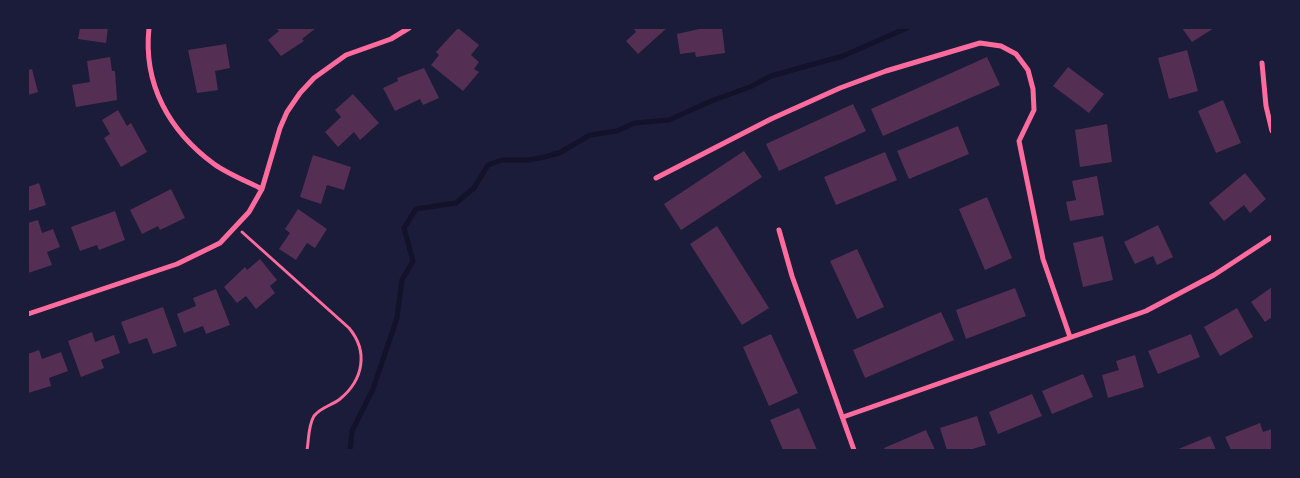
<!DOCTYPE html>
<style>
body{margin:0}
#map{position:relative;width:1300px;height:478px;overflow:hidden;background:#1b1b3a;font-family:"Source Serif 4",serif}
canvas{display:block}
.frame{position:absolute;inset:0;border:29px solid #1b1b3a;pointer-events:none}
</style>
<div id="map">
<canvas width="1300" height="478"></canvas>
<div class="frame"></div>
</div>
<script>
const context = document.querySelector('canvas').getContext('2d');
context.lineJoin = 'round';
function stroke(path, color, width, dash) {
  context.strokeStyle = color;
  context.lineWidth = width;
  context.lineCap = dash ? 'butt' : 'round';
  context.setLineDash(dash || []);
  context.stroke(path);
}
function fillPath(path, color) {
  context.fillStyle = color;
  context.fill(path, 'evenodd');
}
const stream = new Path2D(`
 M350 450 352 431 373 389 397 318 402 280 413 261 404 228 416 209 456 203 474 188 488 165 502 160H528L544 157 559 153 590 135 617 131 635 123 669 120 711 101 750 87 771 76 843 56 907 28`);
const building = new Path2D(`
 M80 28H108L106 43 78 39Z
 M276 28H316L302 39 304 41 281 56 268 40 279 31Z
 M458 28 479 45 471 55 479 62 474 69 479 72 463 91 431 65 439 55 436 52Z
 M633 28H667L638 54 626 41 636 32Z
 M704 28H722L725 53 696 57 695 52 680 54 677 34Z
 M1182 28H1214L1192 42Z
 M226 44 230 68 215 71 218 90 197 93 188 50Z
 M1187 50 1198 91 1169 99 1158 58Z
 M110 57 112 71H115L117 100 76 107 72 85 90 82 87 61Z
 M987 57 1000 85 883 136 871 109Z
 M1068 67 1104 94 1089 113 1053 86Z
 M424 68 439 98 423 105 420 99 395 111 383 88 398 81 397 78Z
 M32 69 38 92 28 95V70Z
 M353 94 379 123 360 140 354 132 338 147 325 132 341 117 335 110Z
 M1223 100 1241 143 1216 153 1198 111Z
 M853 104 866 131 779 171 766 144Z
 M118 110 127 126 131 123 147 152 121 167 104 138 110 134 102 120Z
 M1107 124 1112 162 1080 167 1075 130Z
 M958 126 969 154 909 179 897 151Z
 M744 151 762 177 681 230 664 204Z
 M885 152 897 180 836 205 824 177Z
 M313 155 351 167 344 190 327 185 321 204 300 197Z
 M1245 173 1266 199 1250 213 1244 205 1224 221 1209 203Z
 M1097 176 1104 215 1070 221 1066 202 1076 200 1072 181Z
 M39 183 46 205 28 211V187Z
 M171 189 185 218 160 230 158 226 142 234 130 210Z
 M987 197 1012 258 985 270 959 209Z
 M298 209 327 229 315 248 307 243 296 260 279 249 290 233 285 229Z
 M115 211 125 240 99 250 97 245 80 251 71 227Z
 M38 220 42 233 53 229 60 247 47 252 52 265 28 273V223Z
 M1158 225 1173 257 1157 265 1153 256 1135 264 1124 242Z
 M717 226 769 308 742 325 690 244Z
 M1103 236 1113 280 1083 287 1073 243Z
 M857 249 884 307 857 319 830 261Z
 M260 259 277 280 270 286 275 293 256 309 246 296 237 303 224 287 245 267 247 270Z
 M1272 287V317L1265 322 1251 302Z
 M1015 288 1026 316 966 339 956 310Z
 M216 289 230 325 206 334 203 326 184 333 177 314 196 306 193 298Z
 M163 307 177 346 153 354 147 338 129 344 121 322Z
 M1237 308 1253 337 1220 356 1204 327Z
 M941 312 954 340 865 378 853 350Z
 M92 332 95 342 114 335 120 353 101 360 104 368 81 377 68 341Z
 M771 334 798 393 769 406 743 347Z
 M1191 334 1200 357 1158 374 1148 351Z
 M39 350 42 359 61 352 68 371 49 378 51 386 28 393V354Z
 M1135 355 1144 387 1108 398 1102 375 1119 370 1116 361Z
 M1083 374 1093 397 1052 414 1042 391Z
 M1032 394 1042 416 998 434 989 412Z
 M799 408 817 450H783L770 420Z
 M977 416 986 445 969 450H947L940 428Z
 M1260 423 1263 432 1272 429V450H1231L1225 437Z
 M926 430 935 450H885L884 448Z
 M1210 436 1216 450H1176Z`);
const path = new Path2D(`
 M242 232 349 328C369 352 363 380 340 399 331 406 321 407 314 416 308 426 309 439 307 450`);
const minor = new Path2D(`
 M149 28C143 84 169 131 214 164 228 174 246 181 262 189
 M1262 63 1266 106 1272 131
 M656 178 771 119 840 88 886 71 980 43 1001 46 1016 54 1028 70 1033 89 1034 110 1019 141 1043 259 1070 337
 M779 230 792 276 854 450
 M28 314 177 264 220 243 249 212 262 189 280 128 287 112 300 93 314 78 346 55 391 39 409 28
 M843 417 1146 311 1214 275 1272 237`);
stroke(stream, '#12122b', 5);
fillPath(building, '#542f53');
stroke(path, '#ff6b9d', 3);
stroke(minor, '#ff6b9d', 5);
</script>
